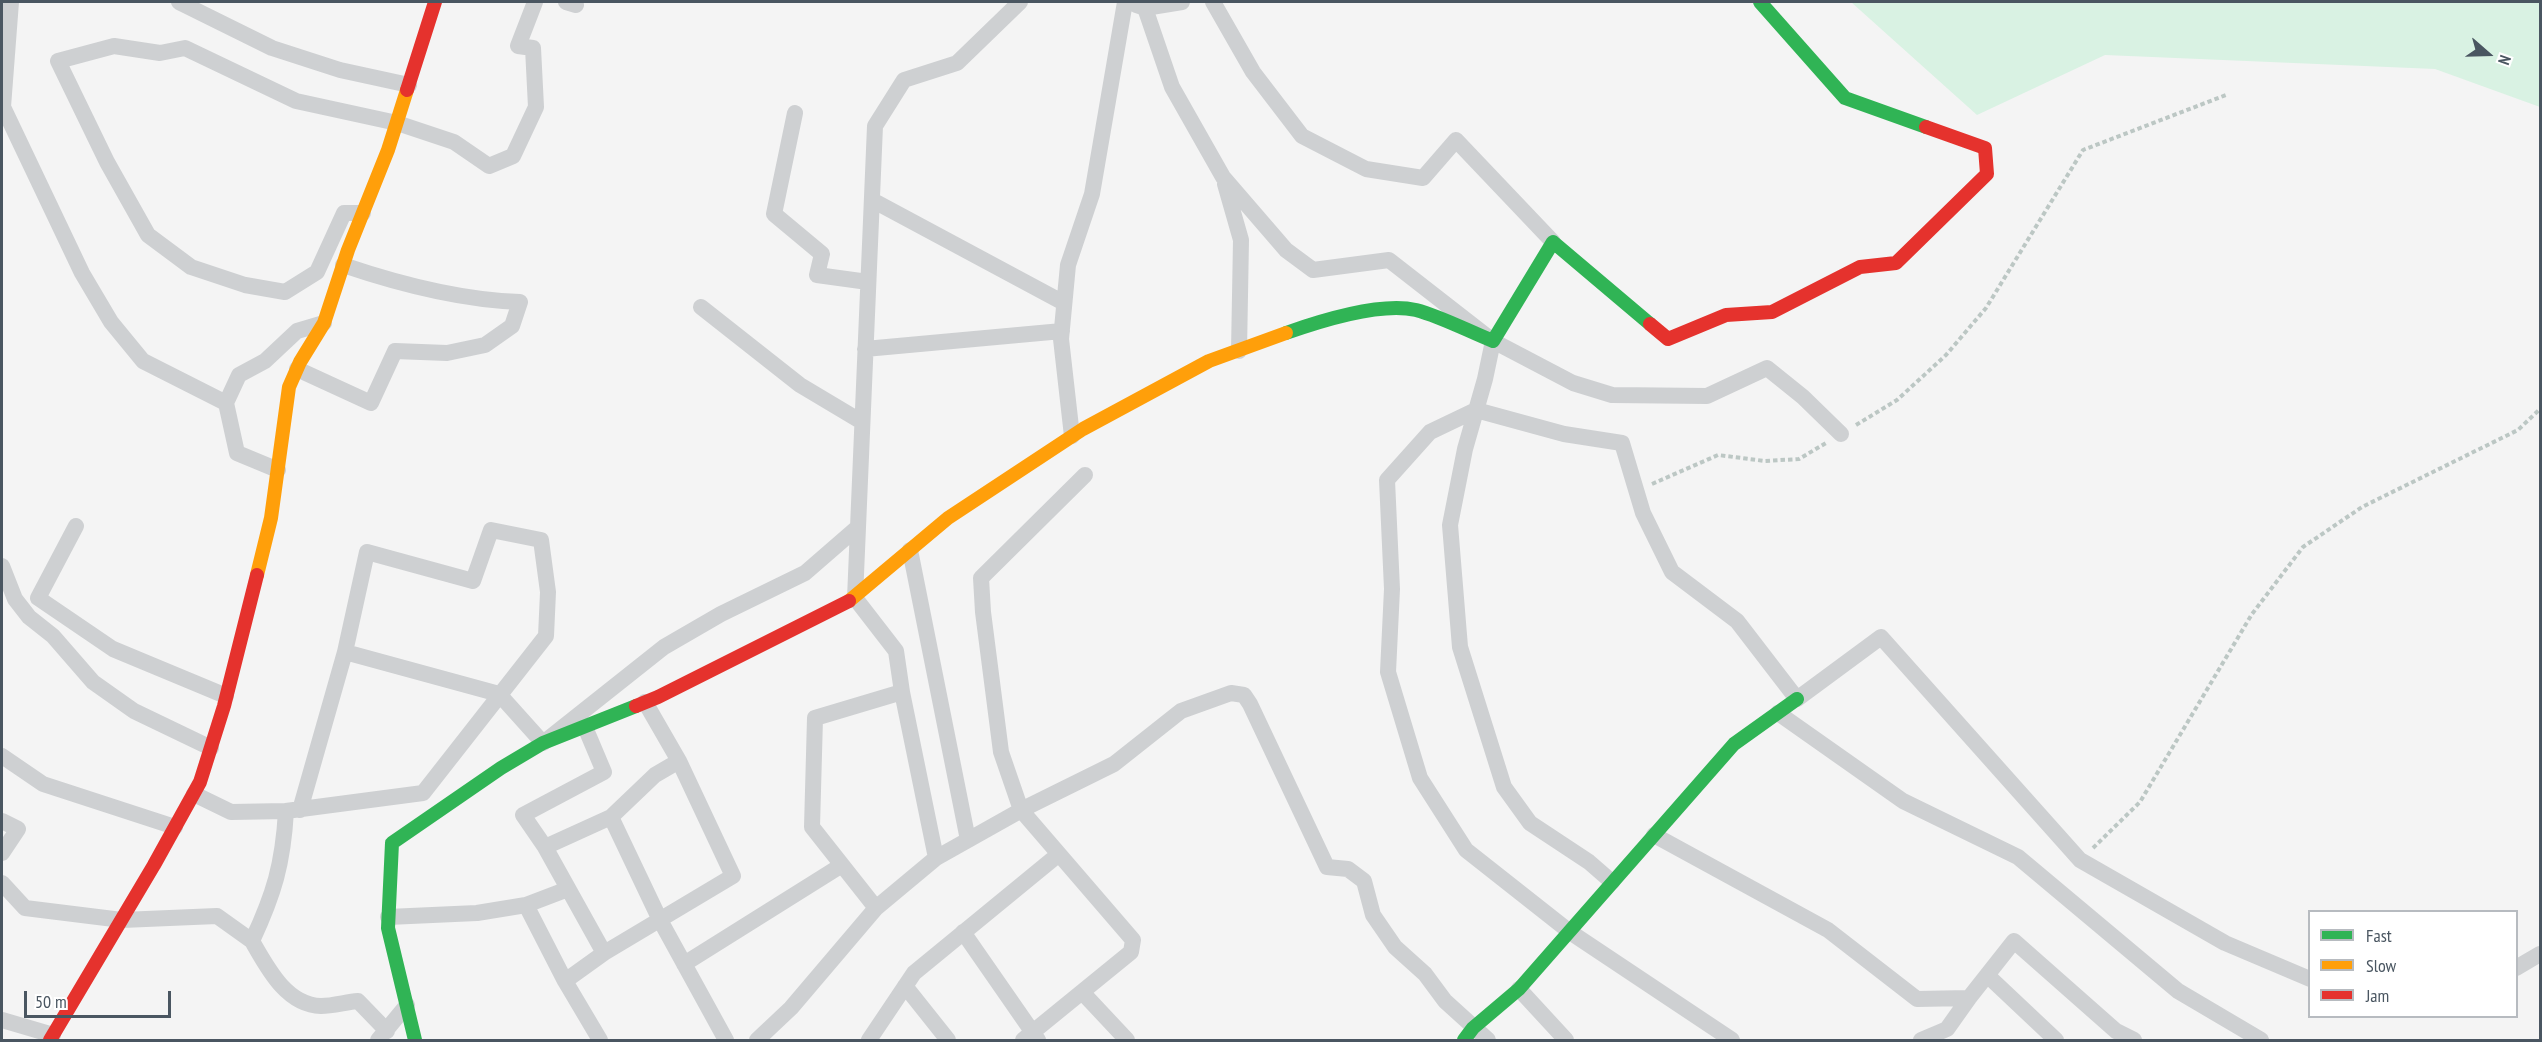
<!DOCTYPE html>
<style>
body{margin:0}
#map{position:relative;width:2542px;height:1042px;overflow:hidden;background:#f4f4f4;font-family:"PT Sans Narrow",sans-serif}
canvas{display:block}
.frame{position:absolute;inset:0;border:3px solid #4a5661;pointer-events:none}
.legend{position:absolute;left:2308px;top:910px;width:210px;height:108px;box-sizing:border-box;background:#fff;border:2px solid #b7bbc0;margin:0;padding:8px 10px;list-style:none;font-size:18px;color:#4a5661}
.legend li{display:flex;align-items:center;gap:12px;height:30px}
.legend b{width:30px;border:2px solid #b7bbc0}
.north{position:absolute;left:2458px;top:24px;width:60px;height:60px;-webkit-text-stroke:4px #fff;paint-order:stroke;rotate:110deg;font-size:16px;font-weight:700;line-height:24px;text-align:center;color:#4a5661}
.north::after{content:'';display:block;margin:auto;width:21px;height:27px;background:#4a5661;clip-path:polygon(50% 0,100% 100%,50% 72%,0 100%)}
.scale{position:absolute;left:24px;top:991px;width:147px;height:27px;box-sizing:border-box;border:3px solid #4a5661;border-top:0;padding-left:8px;font-size:18px;line-height:21px;white-space:nowrap;color:#4a5661;-webkit-text-stroke:4px #fff;paint-order:stroke}
</style>
<div id="map">
<canvas width="2542" height="1042"></canvas>
<div class="frame"></div>
<ul class="legend">
<li><b style="height:8px;background:#30b455"></b>Fast</li>
<li><b style="height:8px;background:#ff9f0a"></b>Slow</li>
<li><b style="height:8px;background:#e5322d"></b>Jam</li>
</ul>
<div class="north">N</div>
<div class="scale">50 m</div>
</div>
<script>
const context = document.querySelector('canvas').getContext('2d');
context.lineJoin = 'round';
function fillPath(path, color) {
  context.fillStyle = color;
  context.fill(path, 'evenodd');
}
function stroke(path, color, width, dash) {
  context.strokeStyle = color;
  context.lineWidth = width;
  context.lineCap = dash ? 'butt' : 'round';
  context.setLineDash(dash || []);
  context.stroke(path);
}
const green = new Path2D(`
 M1851 2H2540V107L2435 69 2105 55 1977 115Z`);
const path = new Path2D(`
 M1856 425 1897 400 1946 355 1986 308 2083 150 2226 95
 M1652 484 1718 455 1765 461 1799 459 1826 443
 M2093 848 2140 802 2252 614 2303 547 2362 507 2518 430 2540 409`);
const street = new Path2D(`
 M11 2 3 107 82 273 111 322 143 361 226 403 237 453 278 470
 M179 2 272 48 340 70 409 85
 M566 2 576 5
 M1213 2 1253 72 1302 136 1366 169 1423 178 1456 140 1553 242
 M1136 5 1145 8 1182 2
 M1145 8 1172 87 1223 177 1286 250 1313 270 1389 260 1493 341 1573 383 1612 395 1707 396 1767 368 1803 397 1841 434
 M795 113 774 214 822 254 817 275 868 282
 M1225 184 1241 240 1239 351
 M872 200 1064 303
 M363 213H344L317 272 285 292 245 285 191 267 148 235 107 162 58 61 114 46 160 53 185 48 296 101 397 123 454 142 489 166 513 156 536 107 533 48 518 46 535 2
 M701 307 800 385 862 422
 M1493 341 1485 379 1465 449 1450 525 1460 647 1504 787 1530 823 1589 862 1612 882
 M865 349 1062 331
 M297 369 371 403 395 351 447 353 485 345 512 326 520 302C460 300 399 284 343 265
 M226 403 239 375 265 361 297 331 324 323
 M1072 436 1061 339 1068 265 1092 194 1125 2
 M76 526 38 598 113 649 226 696
 M910 550 968 840
 M2 566 15 599 29 617 53 636 93 682 134 711 211 748
 M902 692 936 858
 M1778 713 1903 801 2018 857 2178 991 2261 1040
 M2 756 43 784 175 827
 M194 794 231 812 286 811
 M300 810 345 652 499 694 543 743 664 647 721 614 805 573 858 527
 M611 817 660 920 726 1040
 M2 821 18 829 2 853
 M1654 835 1828 930 1917 999 1969 998 2014 941 2116 1031 2134 1040
 M545 847 523 815 604 772 585 727
 M2 883 25 908 122 920 217 916 252 941C274 894 283 864 286 811L423 793 546 636 548 592 541 540 491 530 473 581 367 552 345 652
 M876 908 812 827 815 718 902 692 896 651 855 598 875 126 904 80 957 63 1020 2
 M388 917 477 913 526 905
 M963 932 1038 1040
 M252 941C267 967 286 1005 321 1006 333 1006 346 1002 358 1001L387 1031
 M604 953 733 876 679 761
 M684 964 842 865
 M2516 968 2540 954
 M1987 975 2056 1040
 M565 981 526 905 568 889
 M905 986 948 1040
 M1519 989 1566 1040
 M1082 992 1127 1040
 M2 1020 53 1035
 M378 1040 407 1005
 M600 1040 565 981 604 953 545 847 611 817 655 775 679 761 645 702
 M757 1040 791 1008 876 908 936 858 1025 808 1114 764 1181 711 1231 693 1244 695 1250 704 1327 867 1348 869 1364 881 1373 915 1395 947 1425 974 1445 1001 1488 1040
 M869 1040 914 973 1059 854
 M1023 1040 1131 952 1133 940 1021 810 1001 752 983 612 981 578 1085 475
 M1732 1040 1570 932 1466 850 1420 778 1388 672 1392 589 1387 480 1430 432 1476 410 1564 434 1622 443 1643 513 1672 572 1737 621 1797 699 1881 637 2080 860 2225 943 2310 979
 M1921 1040 1947 1029 1969 998`);
const fast = new Path2D(`
 M1760 2 1845 98 1926 127
 M1286 333C1320 321 1381 302 1416 310 1442 317 1468 331 1493 341L1553 242 1650 324
 M415 1040 388 928 392 843 501 768 543 743 636 706
 M1464 1040 1473 1028 1519 989 1734 744 1797 699`);
const slow = new Path2D(`
 M257 575 271 518 289 387 300 362 324 323 348 250 388 150 407 90
 M849 601 948 518 1083 429 1209 361 1286 333`);
const jam = new Path2D(`
 M407 90 435 2
 M1650 324 1668 339 1726 315 1772 312 1860 267 1896 263 1987 174 1985 148 1926 127
 M636 706 658 697 849 601
 M50 1040 154 865 200 782 224 706 257 575`);
fillPath(green, '#d9f2e3');
stroke(path, '#bcc7c4', 4, [4.5, 3]);
stroke(street, '#ced0d2', 16);
stroke(fast, '#30b455', 14);
stroke(slow, '#ff9f0a', 14);
stroke(jam, '#e5322d', 14);
</script>
